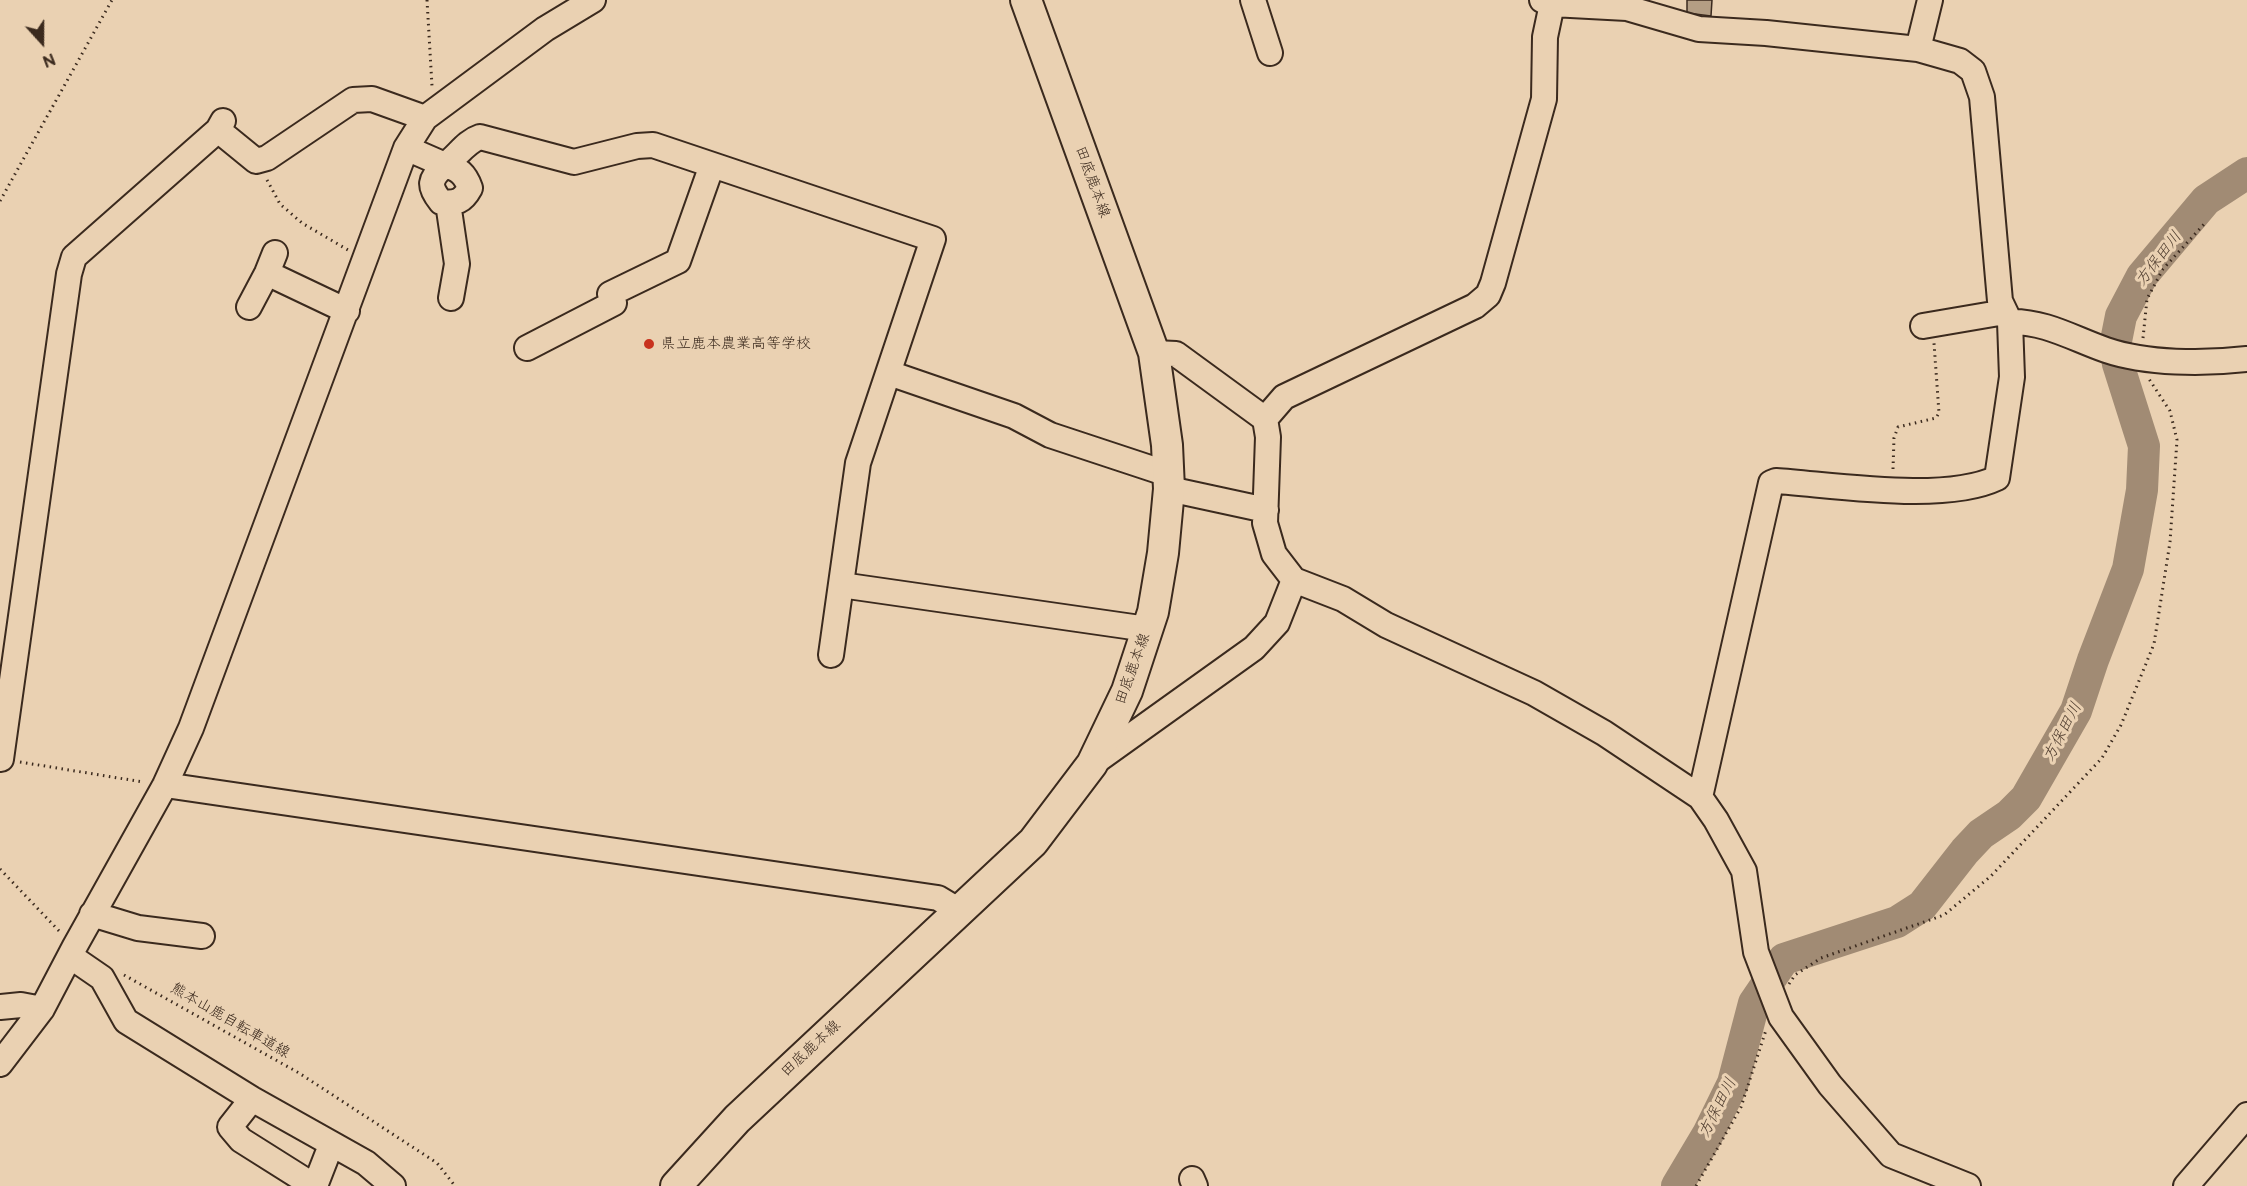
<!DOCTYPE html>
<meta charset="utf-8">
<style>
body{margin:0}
#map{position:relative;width:2247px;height:1186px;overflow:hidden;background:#ead1b2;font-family:"Balsamiq Sans",sans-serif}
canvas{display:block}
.north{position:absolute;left:12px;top:12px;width:60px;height:60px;-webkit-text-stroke:4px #ead1b2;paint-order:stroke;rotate:159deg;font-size:16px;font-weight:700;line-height:24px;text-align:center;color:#3b2a1e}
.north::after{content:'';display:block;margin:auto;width:21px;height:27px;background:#3b2a1e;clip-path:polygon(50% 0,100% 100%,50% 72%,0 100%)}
</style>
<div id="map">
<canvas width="2247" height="1186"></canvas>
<div class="north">N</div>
</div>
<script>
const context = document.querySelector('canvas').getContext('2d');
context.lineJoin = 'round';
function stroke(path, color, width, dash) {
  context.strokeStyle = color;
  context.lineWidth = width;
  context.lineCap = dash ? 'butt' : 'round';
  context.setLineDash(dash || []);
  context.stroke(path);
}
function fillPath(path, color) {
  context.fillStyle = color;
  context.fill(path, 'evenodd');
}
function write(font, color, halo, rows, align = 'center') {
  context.font = font + ' "Balsamiq Sans","Klee One",sans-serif';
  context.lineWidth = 6;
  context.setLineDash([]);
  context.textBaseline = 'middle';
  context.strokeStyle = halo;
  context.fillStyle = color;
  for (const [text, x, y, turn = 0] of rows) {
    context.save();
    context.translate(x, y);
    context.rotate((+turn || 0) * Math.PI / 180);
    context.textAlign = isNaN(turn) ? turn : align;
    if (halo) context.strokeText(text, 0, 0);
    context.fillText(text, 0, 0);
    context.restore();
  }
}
const river = new Path2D(`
 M1677 1186 1708 1134 1733 1083 1754 1003 1784 959 1897 922 1922 906 1965 851 1981 834 2009 815 2026 798 2076 711 2093 660 2128 569 2142 490 2144 446 2118 364 2115 346 2121 316 2142 276 2206 200 2247 173`);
const building = new Path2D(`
 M1687 0H1712L1711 16 1687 13Z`);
const path = new Path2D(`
 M427 0 432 86
 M267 180 280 204 302 223 348 250
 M0 201 112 0
 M2143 338 2147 299 2163 269 2206 222
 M1893 469 1894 438 1898 427 1936 418 1939 413 1934 343
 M20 762 143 782
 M0 869 61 933
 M124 975 299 1073 437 1163 455 1186
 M1789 984 1795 975 1821 958 1944 915 1991 876 2102 758 2121 725 2154 644 2170 542 2177 440 2170 411 2149 379
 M1696 1186 1741 1107 1766 1030`);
const minor = new Path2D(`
 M1253 0 1270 53
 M1542 0 1552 4 1627 8 1699 29 1766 33 1918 49 1960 61 1973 71 1982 97 2000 301 2010 322 2012 377 1997 478C1945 503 1835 485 1776 481L1771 483 1700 797
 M1918 49 1930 0
 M218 130 256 161 267 158 353 100 372 99 425 118
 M406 148 445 165C458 156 465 142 480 137L574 162 637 146 653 145 933 239 858 463 831 655
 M445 165C459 169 465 174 470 188 463 201 456 204 441 202 428 186 429 179 445 165Z
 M448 203 457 264 451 298
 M267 273 347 311
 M249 307 267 273 275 253
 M2010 322C2045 321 2074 339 2106 350 2147 364 2204 364 2247 359
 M1923 326 2005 312
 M527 348 614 303 610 294 678 261 712 165
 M1154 353 1176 354 1265 419 1268 437 1265 523 1274 554 1294 580 1343 599 1386 625 1534 693 1604 733 1700 797 1716 820 1744 871 1756 952 1781 1017 1830 1085 1891 1155 1968 1186
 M889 373 1014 416 1050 435 1168 474
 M1265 419 1284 397 1475 306 1488 295 1493 283 1544 99 1545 37 1552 4
 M1169 489 1266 510
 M841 585 1147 629
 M1 759 69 274 74 257 218 130 223 121
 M1092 764 1254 648 1277 623 1294 580
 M165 785 938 898 958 910
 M92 914 138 928 202 936
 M70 956 102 978 126 1021 252 1099 366 1163 393 1186
 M0 1007 21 1005 42 1009
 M0 1064 42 1009 75 946 165 785 191 728 406 148 425 118 545 29 593 0
 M252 1099 230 1127 241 1140 314 1186
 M1192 1179 1195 1186
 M315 1186 331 1145
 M2186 1186 2247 1115`);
const major = new Path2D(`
 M676 1186 737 1119 1033 842 1092 764 1127 691 1153 612 1163 553 1169 489 1167 445 1154 353 1026 0`);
const markers = [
 [649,344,6,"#c8321e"]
];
const streetNames = [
 ["田底鹿本線",1092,182,70],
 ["田底鹿本線",1133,669,-70],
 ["熊本山鹿自転車道線",230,1021,30],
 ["田底鹿本線",811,1049,-43]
];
const poiNames = [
 ["県立鹿本農業高等学校",661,344]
];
const waterNames = [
 ["方保田川",2159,259,-52],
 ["方保田川",2063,732,-62],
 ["方保田川",1718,1108,-63]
];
stroke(river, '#a18b74', 32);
fillPath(building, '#b49e84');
stroke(building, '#3b2a1e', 1.5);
stroke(minor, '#3b2a1e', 28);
stroke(major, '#3b2a1e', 34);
stroke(path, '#3b2a1e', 3, [1.5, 4.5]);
stroke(minor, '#ead1b2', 24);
stroke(major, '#ead1b2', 30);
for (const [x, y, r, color] of markers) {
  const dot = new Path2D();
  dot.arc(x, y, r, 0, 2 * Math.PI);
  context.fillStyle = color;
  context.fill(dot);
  stroke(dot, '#ead1b2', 2);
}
write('15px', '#3b2a1e', '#ead1b2', streetNames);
write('15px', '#3b2a1e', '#ead1b2', poiNames, 'left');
write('italic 16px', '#4f3d2f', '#ead1b2', waterNames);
</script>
